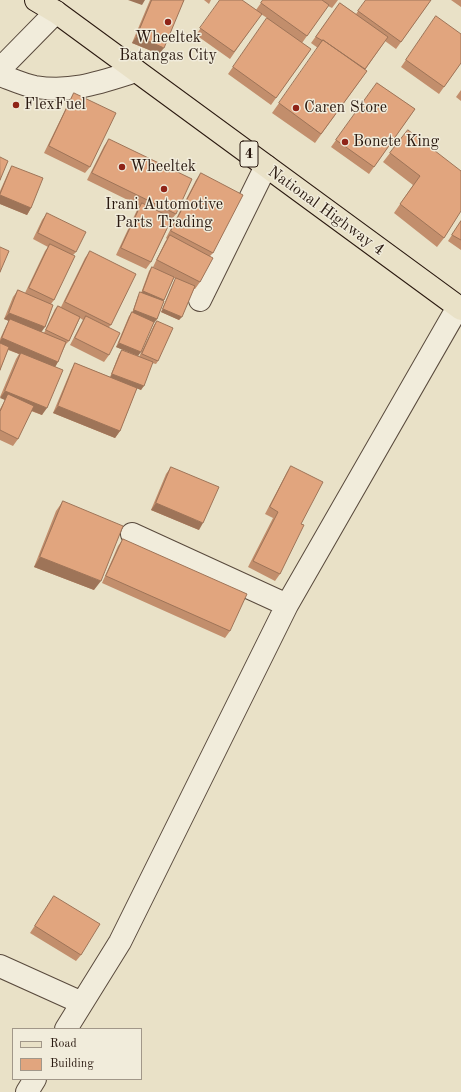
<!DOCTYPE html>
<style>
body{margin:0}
#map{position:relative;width:461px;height:1092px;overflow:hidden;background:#e9e1c7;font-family:"Old Standard TT",serif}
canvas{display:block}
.legend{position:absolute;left:12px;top:1028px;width:130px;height:52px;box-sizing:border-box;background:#f1ecdb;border:1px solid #a19789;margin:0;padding:5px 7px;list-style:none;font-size:12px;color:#29180f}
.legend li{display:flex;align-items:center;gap:8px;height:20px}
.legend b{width:20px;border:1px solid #a19789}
</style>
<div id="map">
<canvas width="461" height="1092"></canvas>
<ul class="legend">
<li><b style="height:5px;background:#e9e1c7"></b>Road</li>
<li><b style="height:11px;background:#e1a57e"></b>Building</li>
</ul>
</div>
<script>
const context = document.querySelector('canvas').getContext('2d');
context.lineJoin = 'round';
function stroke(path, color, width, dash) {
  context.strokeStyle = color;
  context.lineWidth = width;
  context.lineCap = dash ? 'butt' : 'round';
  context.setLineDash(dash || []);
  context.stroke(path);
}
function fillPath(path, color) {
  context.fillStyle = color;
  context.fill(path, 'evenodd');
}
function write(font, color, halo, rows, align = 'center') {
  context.font = font + ' "Old Standard TT",serif';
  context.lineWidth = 3;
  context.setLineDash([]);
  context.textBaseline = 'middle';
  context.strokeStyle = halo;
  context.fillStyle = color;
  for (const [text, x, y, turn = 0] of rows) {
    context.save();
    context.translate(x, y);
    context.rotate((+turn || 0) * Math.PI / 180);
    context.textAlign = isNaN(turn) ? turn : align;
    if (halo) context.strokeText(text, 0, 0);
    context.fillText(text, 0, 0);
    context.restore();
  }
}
const minor = new Path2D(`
 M0 69 56 12
 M0 75C11 79 24 85 35 87 73 93 101 82 136 71
 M200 300 266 166
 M132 534 287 605
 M0 966 82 1003
 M66 1029 120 942 287 605 458 307
 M27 1092 35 1079`);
const major = new Path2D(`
 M36 0 56 12 461 309`);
const wall = new Path2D(`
 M150 0H184L159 54 132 43Z
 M204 0H211L209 4Z
 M220 0 256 10 263 0H338L332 8 328 6 302 43 311 49 271 105 228 74 267 18 261 14 230 59 196 35Z
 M366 0H431L396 49 385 41 365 70 367 71 315 143 272 113 318 48 311 43 340 3 356 14Z
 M451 0H461V7Z
 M436 16 461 63 439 94 401 67Z
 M377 83 415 109 369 174 331 147Z
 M461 90V101L456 97Z
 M74 93 90 167 85 173 44 153 70 100Z
 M408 130 444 238 437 247 394 213 413 185 383 162 390 153Z
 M109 139 176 214 172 219 151 262 146 269 116 255 137 210 140 206 87 180 104 146Z
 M12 166 31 208 27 215 0 204V191L8 173Z
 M201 173 213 253 210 256 200 282 195 289H194L179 320 161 312 174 282 176 279 174 278 163 301 157 319 154 322 138 356 116 347 129 316 132 313 138 296 141 293 149 271 152 267 160 271 153 267 165 242 167 239 166 238 196 180Z
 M47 213 76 252 73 255 54 300 51 304 41 332 44 333 55 309 58 306 61 307 85 258 90 251 111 325 109 327V355L104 362 70 345 83 320 80 318 69 341 66 344 55 367 42 415 31 411 18 439 13 446 0 440V409L5 400 0 397 16 359 19 354 8 350 0 370V339L6 326 9 321 4 319 13 297 18 290 25 293 45 251 48 247 33 239 42 220Z
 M461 221V250L448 241Z
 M157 321 158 361 156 364 152 363 141 390 137 388 120 431 115 438 53 413 71 370 75 363 110 377 119 354 122 350 139 357 154 325Z
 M291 466 301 524 280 574 275 581 248 567 273 518 265 514 287 472Z
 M171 467 199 530 151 510 166 474Z
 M63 501 94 590 34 567 56 511Z
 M123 539 230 631 225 638 102 583 118 546Z
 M54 896 81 955 76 961 30 933Z`);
const shadedWall = new Path2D(`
 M128 0H145L142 5Z
 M137 36 164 48 159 54 132 43Z
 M0 195 31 208 27 215 0 204Z
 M143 291 164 300 162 304 140 295Z
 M163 309 182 317 179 320 161 312Z
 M134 310 157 319 154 323 131 314Z
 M9 313 45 327 40 334 10 319 9 321 4 319Z
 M2 338 58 362 54 369 21 353 19 354 0 346V341Z
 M119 343 141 352 138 356 116 347Z
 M112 374 144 386 141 390 110 378Z
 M5 391 47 408 42 415 6 400 8 394 5 400 0 398Z
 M58 406 120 431 115 438 53 413Z
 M156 503 203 523 199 530 151 510Z
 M40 557 101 581 94 590 34 567Z`);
const building = new Path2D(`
 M152 0H184L164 48 137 36Z
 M220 0H242L262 14 234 52 200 28Z
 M263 0H322L329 5 307 36 261 3Z
 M366 0H431L401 42 358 11Z
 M340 3 388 37 365 69 323 40V41L316 37Z
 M436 16 461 34V63L444 87 406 60Z
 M267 18 311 49 276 98 233 67Z
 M323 40 367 71 321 134 279 103Z
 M377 83 415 109 374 167 336 140Z
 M74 93 116 113 90 167 49 146Z
 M408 130 461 171V211L444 238 400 204 420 176 390 153Z
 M109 139 192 179 176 214 92 173Z
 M0 157 8 161 0 180Z
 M12 166 43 178 31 208 0 195Z
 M201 173 243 195 213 253 171 231Z
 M142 203 172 218 151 262 121 248Z
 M47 213 86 232 76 252 38 233Z
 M461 221V240L452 235Z
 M170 235 213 258 200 282 157 260Z
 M50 244 75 256 54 300 29 288Z
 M0 247 9 251 0 272Z
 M90 251 136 274 111 325 65 302Z
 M152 267 174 277 164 300 143 291Z
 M176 278 195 286 182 317 163 309Z
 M18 290 53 305 45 327 9 313Z
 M140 292 164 301 157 319 134 310Z
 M58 306 80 317 69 341 46 330Z
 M132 312 154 322 141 352 119 343Z
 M86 316 120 333 109 355 75 338Z
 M10 319 66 342 58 362 2 338Z
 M157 321 173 328 158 361 142 354Z
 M0 343 9 347 0 370Z
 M122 350 153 362 144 386 112 374Z
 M21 353 63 370 47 408 5 391Z
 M75 363 137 388 120 431 58 406Z
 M8 394 34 406 18 439 0 430V412Z
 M291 466 323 482 301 524 304 525 280 574 253 561 278 512 270 507Z
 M171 467 219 487 203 523 156 503Z
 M63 501 123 526 101 581 40 557Z
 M123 539 247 594 230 631 106 576Z
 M54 896 100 924 81 955 35 926Z`);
const markers = [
 [168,22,4,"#8f2418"],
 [16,105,4,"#8f2418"],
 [296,108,4,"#8f2418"],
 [345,142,4,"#8f2418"],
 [122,167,4,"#8f2418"],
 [164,189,4,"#8f2418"]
];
const shields = [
 [249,154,18]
];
const shieldNames = [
 ["4",249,154]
];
const poiNames = [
 ["Wheeltek",168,38,"center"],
 ["Batangas City",168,56,"center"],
 ["FlexFuel",24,105],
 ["Caren Store",304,108],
 ["Bonete King",353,142],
 ["Wheeltek",130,167],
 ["Irani Automotive",164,205,"center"],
 ["Parts Trading",164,223,"center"]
];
const streetNames = [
 ["National Highway 4",326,211,36]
];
stroke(minor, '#594a3d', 24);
stroke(major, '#29180f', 24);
stroke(minor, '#f1ecdb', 22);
stroke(major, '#e9e1c7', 22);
fillPath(wall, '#c28e6c');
fillPath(shadedWall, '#9e7458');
fillPath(building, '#e1a57e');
stroke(building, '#9e7458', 1);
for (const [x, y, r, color] of markers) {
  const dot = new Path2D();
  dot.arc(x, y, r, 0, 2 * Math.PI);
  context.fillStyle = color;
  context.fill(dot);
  stroke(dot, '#f1ecdb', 1.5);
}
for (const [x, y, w] of shields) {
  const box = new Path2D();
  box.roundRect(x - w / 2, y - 13, w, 26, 3);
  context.fillStyle = '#f1ecdb';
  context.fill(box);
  stroke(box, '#29180f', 1);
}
write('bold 15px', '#29180f', null, shieldNames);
write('16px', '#29180f', '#f1ecdb', poiNames, 'left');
write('16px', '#29180f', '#f1ecdb', streetNames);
</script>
